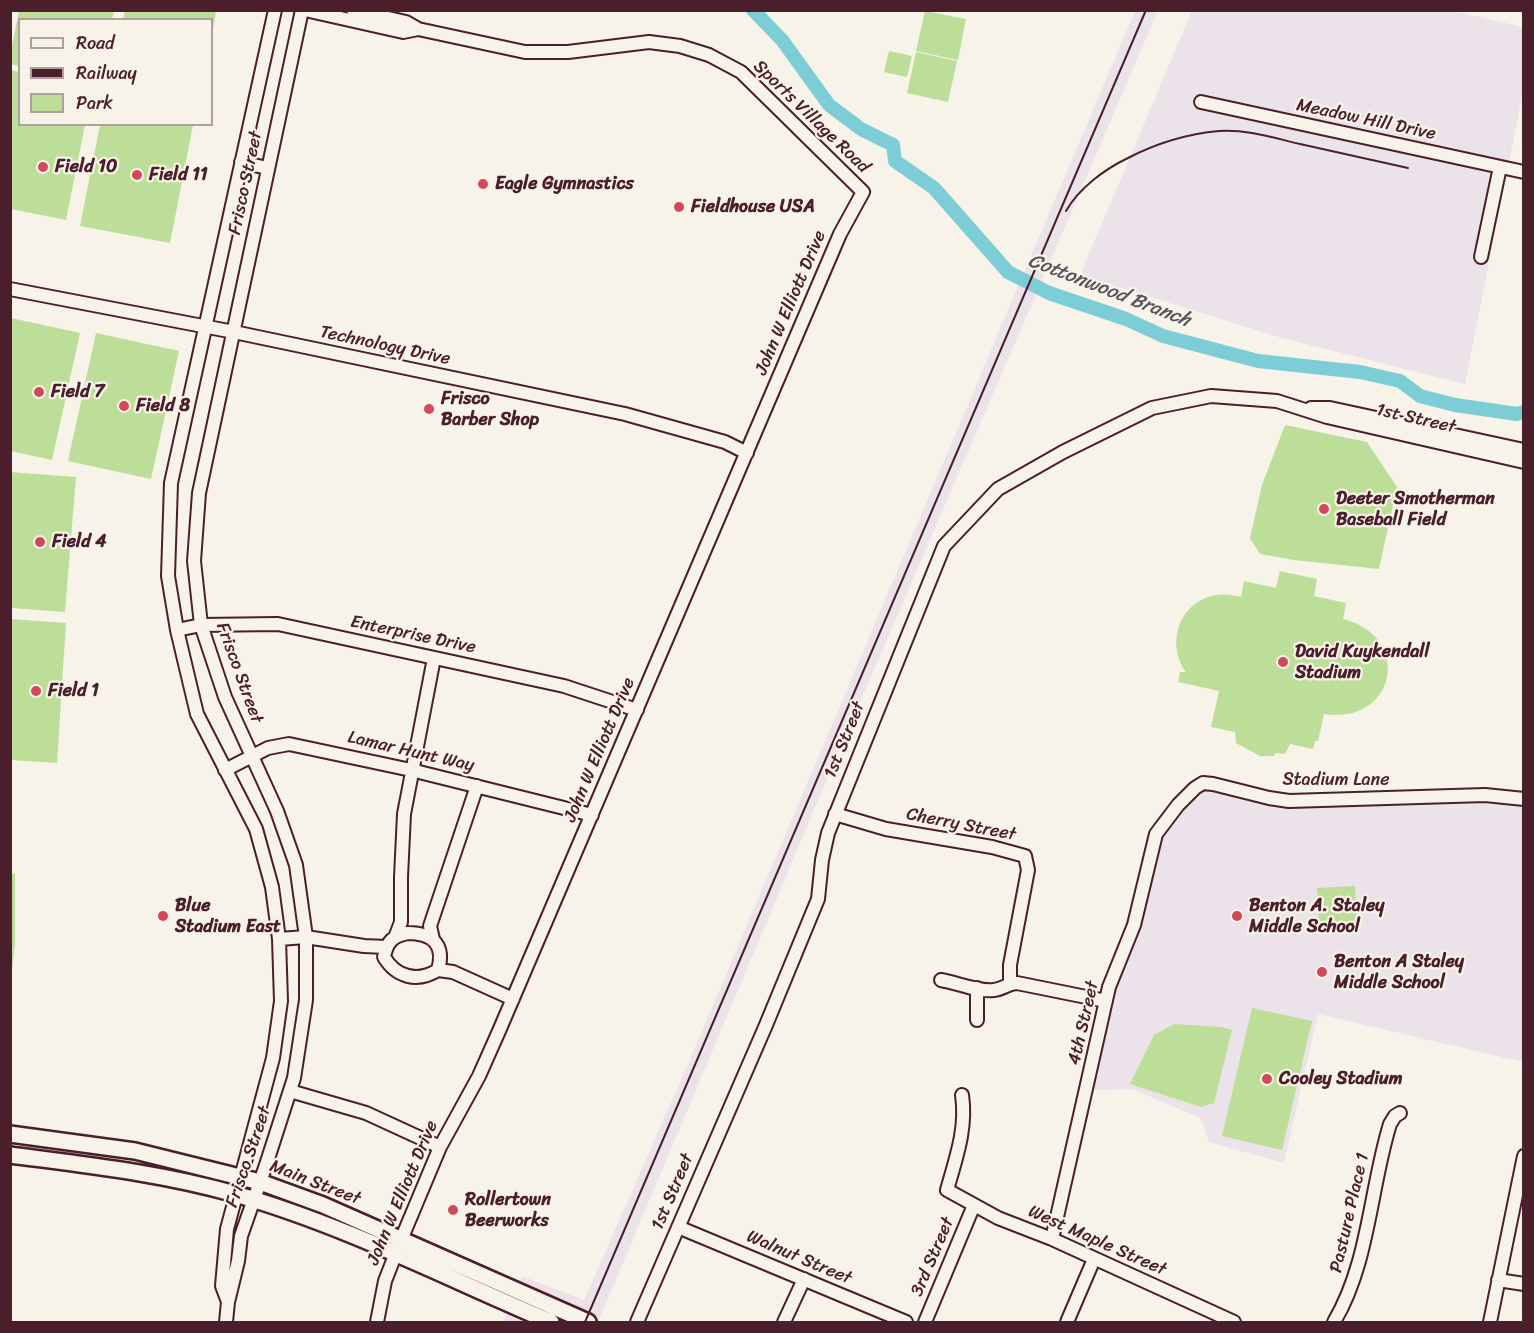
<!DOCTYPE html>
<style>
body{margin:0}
#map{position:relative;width:1534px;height:1333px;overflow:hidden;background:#f7f3e8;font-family:Sriracha,sans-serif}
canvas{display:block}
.frame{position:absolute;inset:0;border:12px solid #4a1f2b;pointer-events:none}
.legend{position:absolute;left:18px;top:18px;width:195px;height:108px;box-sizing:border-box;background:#f7f3e8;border:2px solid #b29e9c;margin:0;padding:8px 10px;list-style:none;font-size:18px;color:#4a1f2b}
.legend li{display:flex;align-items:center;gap:12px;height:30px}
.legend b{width:30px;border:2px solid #b29e9c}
</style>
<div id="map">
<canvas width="1534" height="1333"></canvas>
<div class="frame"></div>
<ul class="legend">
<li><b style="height:8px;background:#f7f3e8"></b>Road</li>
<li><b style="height:8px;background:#4a1f2b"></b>Railway</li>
<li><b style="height:16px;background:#bcde98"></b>Park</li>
</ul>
</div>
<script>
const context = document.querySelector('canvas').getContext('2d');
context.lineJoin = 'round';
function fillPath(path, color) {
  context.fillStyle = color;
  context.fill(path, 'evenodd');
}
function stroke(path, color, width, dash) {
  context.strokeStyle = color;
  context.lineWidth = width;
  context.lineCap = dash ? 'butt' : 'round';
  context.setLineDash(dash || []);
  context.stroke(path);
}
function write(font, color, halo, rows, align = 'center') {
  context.font = font + ' Sriracha,sans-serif';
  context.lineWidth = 4.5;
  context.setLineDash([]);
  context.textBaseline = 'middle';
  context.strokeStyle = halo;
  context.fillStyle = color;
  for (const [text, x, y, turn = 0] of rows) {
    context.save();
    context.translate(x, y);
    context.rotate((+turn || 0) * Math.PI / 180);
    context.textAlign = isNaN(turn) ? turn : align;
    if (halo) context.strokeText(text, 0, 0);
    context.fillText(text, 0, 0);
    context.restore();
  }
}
const built = new Path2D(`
 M1449 10 1523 27V91L1465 384 1282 338 1080 275 1192 11Z
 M1135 11H1158L833 765 598 1322H503L522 1276 584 1300 685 1071Z
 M1205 787 1313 805 1504 802 1523 808V1062L1318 1014 1284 1163 1209 1142 1200 1118 1132 1089 1093 1090 1115 990 1162 832Z`);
const green = new Path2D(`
 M19 11V10L114 11 112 19 20 20 19 66 10 64 11 51Z
 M125 11V10L216 11 212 35V20L123 19Z
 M925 11 966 19 958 60 916 51Z
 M889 51 912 56 907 77 884 72Z
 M916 52 957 61 948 102 907 93Z
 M11 70 19 72 20 124 85 125 66 220 11 209Z
 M100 125H193L170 243 80 226Z
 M11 318 80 333 52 460 11 451Z
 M96 333 179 351 151 479 68 461Z
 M1285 425 1367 442 1397 487 1379 569 1294 560 1260 554 1250 538 1262 485Z
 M10 472 76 477 65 612 11 608Z
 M1280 571 1317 579 1314 596 1346 603 1343 619C1413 636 1397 725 1324 714L1318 741H1315L1313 749 1290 744 1285 754 1275 753 1274 756H1260L1236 743 1235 732 1211 727 1219 691 1178 682 1180 672H1186C1165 643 1180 600 1217 595 1225 594 1233 595 1241 597L1244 581 1276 588Z
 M10 619 66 623 57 763 11 760Z
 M15 873V944L11 978 10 874Z
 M1355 886 1357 928 1319 930 1317 888Z
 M1252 1008 1312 1021 1282 1150 1222 1136Z
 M1174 1024 1221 1027 1232 1030 1214 1103 1201 1107 1130 1084 1154 1035Z`);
const river = new Path2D(`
 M753 10 782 40 829 105 861 129 893 145 895 161 934 188 1008 272 1049 293 1126 319 1163 336 1258 361 1360 372 1400 381 1420 396 1455 405 1517 414 1524 412`);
const minor = new Path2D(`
 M305 10 403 32 418 29
 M353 10 406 22 418 29 525 52H568L649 42 680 46 709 55 741 72 863 192 840 234 499 1031 479 1076 440 1147 401 1240 385 1281 377 1322
 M1201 102 1524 172
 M241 162 267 168
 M1481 257 1500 167
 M10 289 234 332 625 414 725 442 747 453
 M1311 408H1330L1524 450
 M177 630 201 625 278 624 564 686 637 710
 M225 770 268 748 289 744 411 770 592 815
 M835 814 886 829 992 847 1025 856 1028 870 1010 965V983
 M408 933C434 933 445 946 438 970 417 983 396 977 384 957 387 941 393 936 408 933Z
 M396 935 401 922V877L404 814 434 658
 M279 939 306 937 364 946 386 947
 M433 939 430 926 477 786
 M438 970 453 972 513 999
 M941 980C958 983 978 992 994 990 1003 989 1009 983 1017 983L1106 1001
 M977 1020V988
 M290 1091 366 1113 440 1147
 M962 1095C967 1128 956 1158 947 1190L998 1218 1052 1239 1234 1322
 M678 1227 906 1322
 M1052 1239 1109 987 1134 925 1156 834 1178 805 1195 788 1203 783 1213 784 1269 798 1289 801 1485 795 1524 799
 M1498 1280 1524 1284
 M228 1302 222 1286 227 1229 273 1058 281 1001 279 939 272 887 256 829 197 714 177 630 168 576 171 483 275 10
 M226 1322 228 1302 238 1261 241 1236 266 1165 294 1078 306 1000V937L296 865 277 811 225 697 201 625 194 561 199 493 302 10
 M637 1322 766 1025 818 899 822 860 828 833 944 546 998 489 1063 452 1152 408 1211 396 1277 401 1327 417 1524 462
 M784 1322 804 1279
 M925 1322 974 1205
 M1067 1322 1094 1259
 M1334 1322C1369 1263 1370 1189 1390 1124L1395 1116 1400 1113
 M1490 1322 1524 1156`);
const major = new Path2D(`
 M10 1134 135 1151 260 1182 323 1205 588 1322
 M10 1155C86 1165 161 1173 235 1194 344 1225 447 1278 551 1322`);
const rail = new Path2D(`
 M1066 211C1079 188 1105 169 1128 158 1157 143 1186 134 1219 131 1246 129 1274 138 1300 144 1336 152 1372 160 1408 168
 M585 1322 1146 10`);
const markers = [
 [43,167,6,"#d1495b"],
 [137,175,6,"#d1495b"],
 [483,184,6,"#d1495b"],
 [679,207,6,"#d1495b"],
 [39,392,6,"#d1495b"],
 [124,406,6,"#d1495b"],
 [429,409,6,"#d1495b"],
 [1324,509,6,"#d1495b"],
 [40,542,6,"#d1495b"],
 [1283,662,6,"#d1495b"],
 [36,691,6,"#d1495b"],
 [163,916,6,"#d1495b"],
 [1237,916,6,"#d1495b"],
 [1322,972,6,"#d1495b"],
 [1267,1079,6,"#d1495b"],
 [453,1210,6,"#d1495b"]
];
const streetNames = [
 ["Sports Village Road",811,117,44],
 ["Meadow Hill Drive",1366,120,12],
 ["Frisco Street",246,183,-78],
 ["John W Elliott Drive",791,303,-67],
 ["Technology Drive",385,346,12],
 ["1st Street",1416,419,13],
 ["Enterprise Drive",413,635,12],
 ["Frisco Street",239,673,70],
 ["1st Street",845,740,-68],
 ["John W Elliott Drive",600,750,-67],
 ["Lamar Hunt Way",411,752,13],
 ["Stadium Lane",1336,780],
 ["Cherry Street",961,825,11],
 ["4th Street",1084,1023,-77],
 ["Frisco Street",249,1157,-71],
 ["Main Street",315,1183,21],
 ["1st Street",673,1192,-67],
 ["John W Elliott Drive",403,1193,-67],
 ["Pasture Place 1",1350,1213,-77],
 ["West Maple Street",1097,1241,24],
 ["3rd Street",933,1257,-67],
 ["Walnut Street",799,1258,23]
];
const poiNames = [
 ["Field 10",55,167],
 ["Field 11",149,175],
 ["Eagle Gymnastics",495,184],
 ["Fieldhouse USA",691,207],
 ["Field 7",51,392],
 ["Frisco",441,399],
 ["Barber Shop",441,420],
 ["Field 8",136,406],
 ["Deeter Smotherman",1336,499],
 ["Baseball Field",1336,520],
 ["Field 4",52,542],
 ["David Kuykendall",1295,652],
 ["Stadium",1295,673],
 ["Field 1",48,691],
 ["Blue",175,906],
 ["Stadium East",175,927],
 ["Benton A. Staley",1249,906],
 ["Middle School",1249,927],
 ["Benton A Staley",1334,962],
 ["Middle School",1334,983],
 ["Cooley Stadium",1279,1079],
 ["Rollertown",465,1200],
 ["Beerworks",465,1221]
];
const waterNames = [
 ["Cottonwood Branch",1109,291,21]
];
fillPath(built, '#ece2e9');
fillPath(green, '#bcde98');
stroke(river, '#7ccdd5', 14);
stroke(minor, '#4a1f2b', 16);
stroke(major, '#4a1f2b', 20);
stroke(minor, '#f7f3e8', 12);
stroke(major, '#f7f3e8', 15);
stroke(rail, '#4a1f2b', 2);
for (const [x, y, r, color] of markers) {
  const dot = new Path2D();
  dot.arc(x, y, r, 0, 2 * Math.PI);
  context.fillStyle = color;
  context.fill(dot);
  stroke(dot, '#f7f3e8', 2);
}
write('18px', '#4a1f2b', '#f7f3e8', streetNames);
write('bold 18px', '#4a1f2b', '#f7f3e8', poiNames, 'left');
write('italic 20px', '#59535e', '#f7f3e8', waterNames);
</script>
